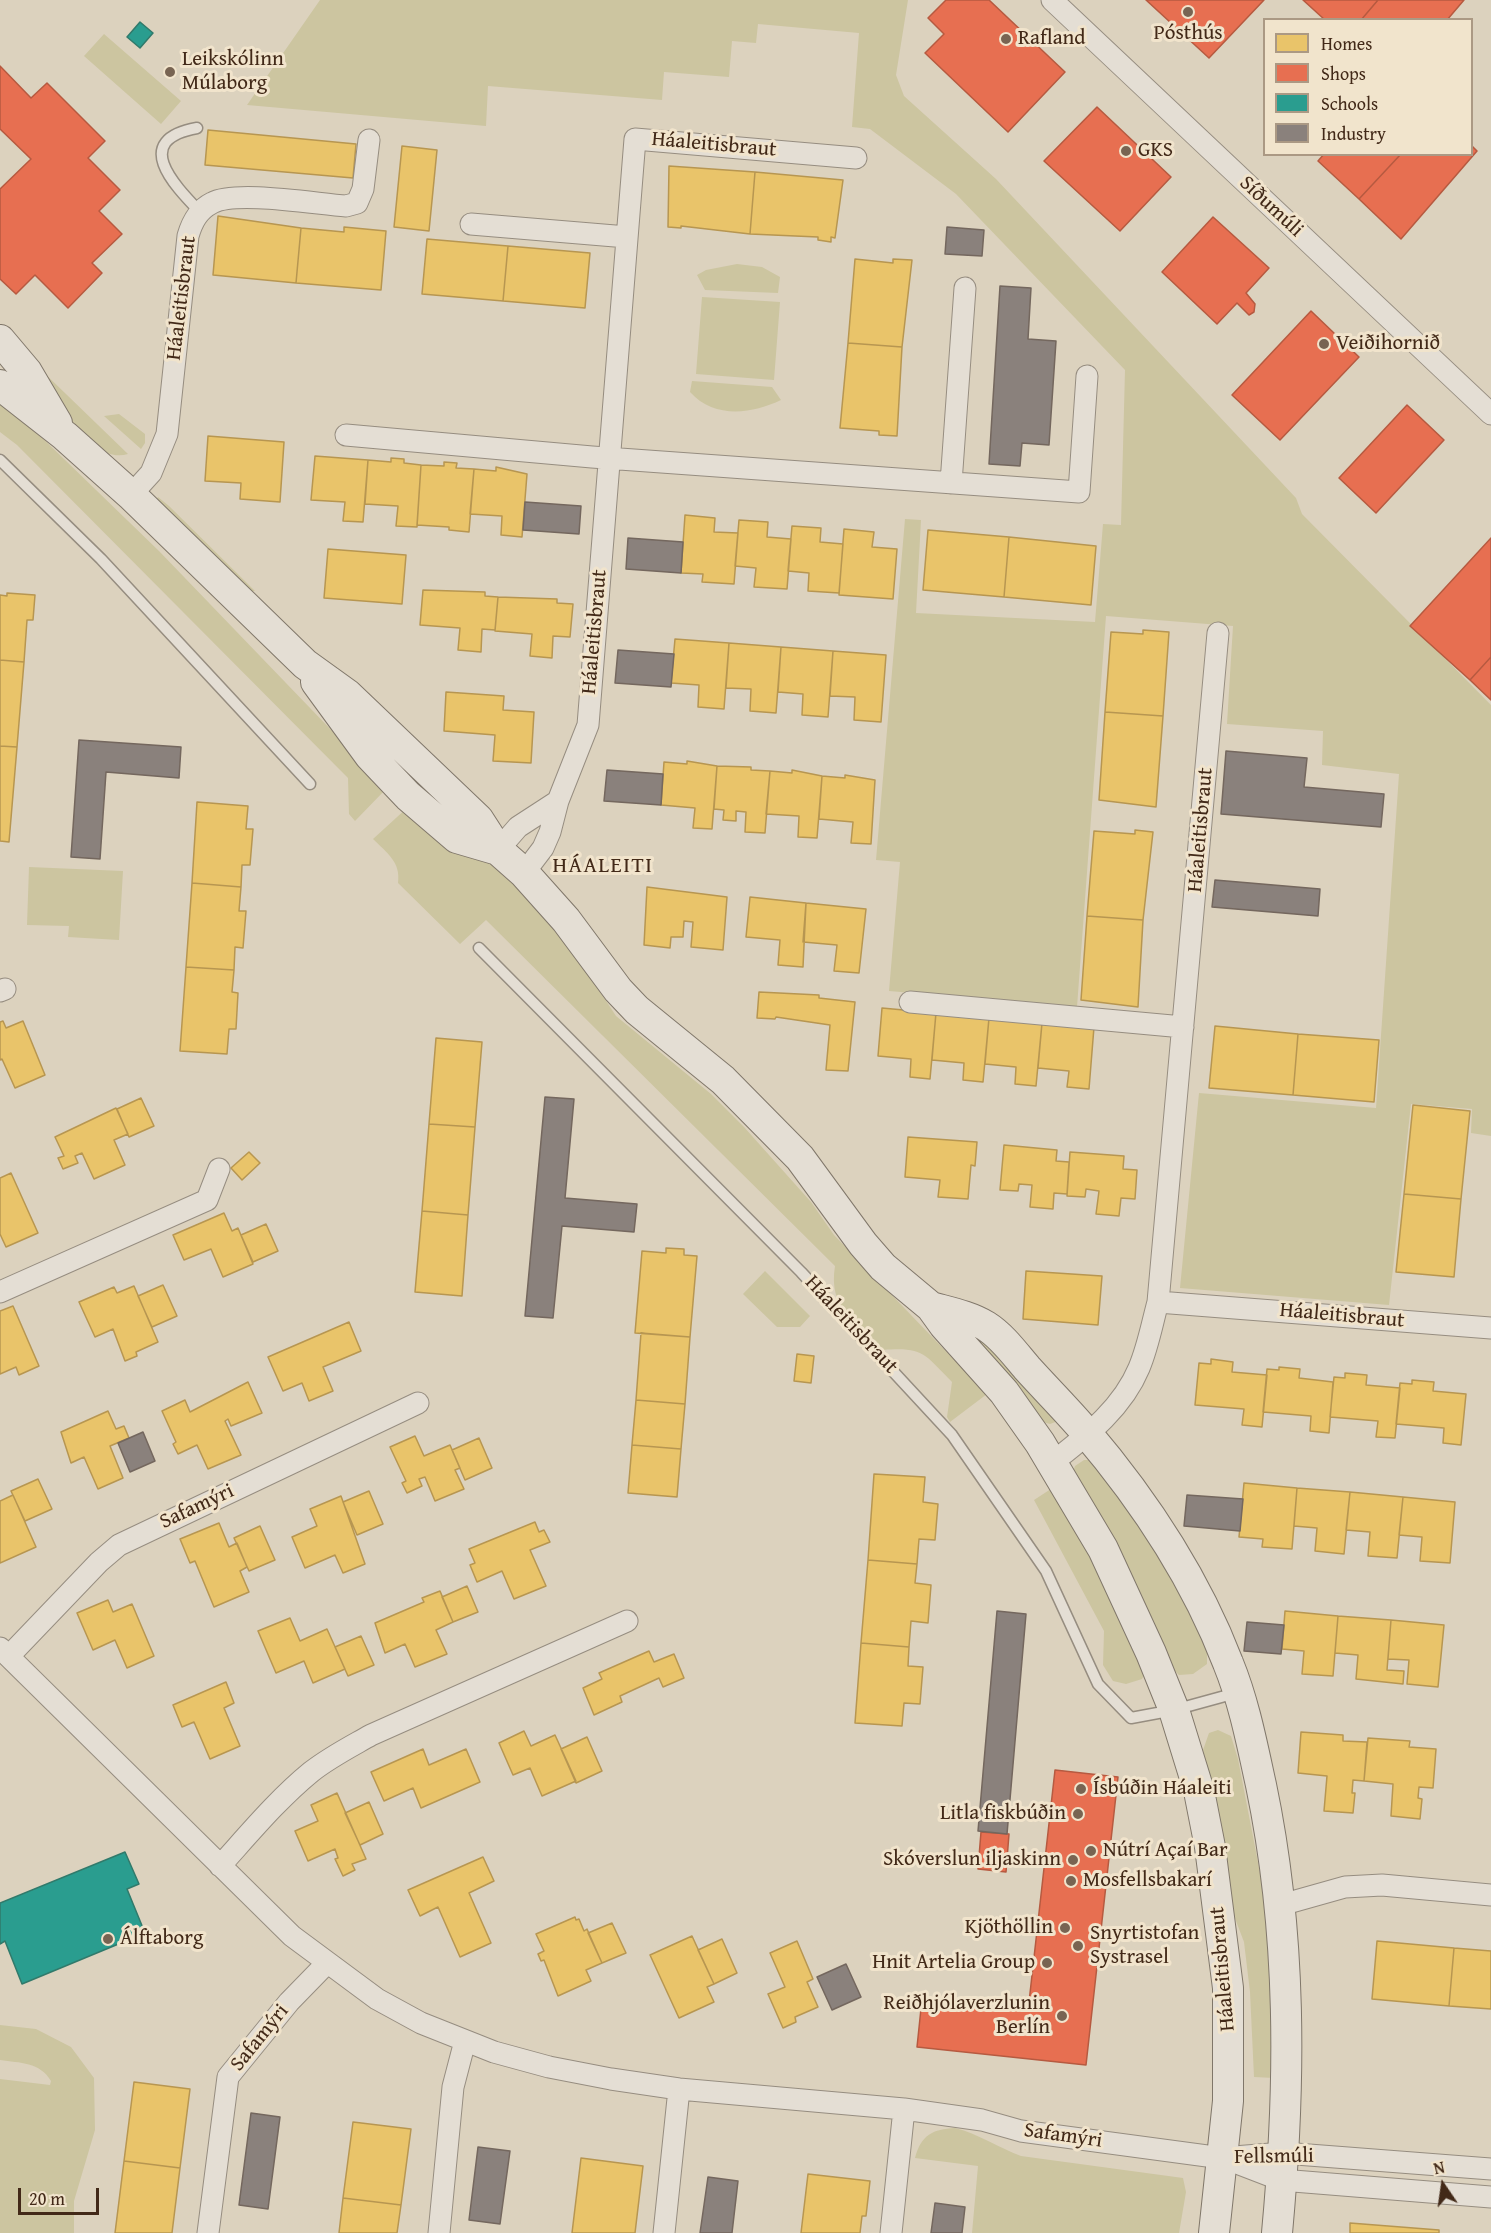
<!DOCTYPE html>
<meta charset="utf-8">
<style>
body{margin:0}
#map{position:relative;width:1491px;height:2233px;overflow:hidden;background:#dcd2be;font-family:"Gentium Book Plus",serif}
canvas{display:block}
.legend{position:absolute;left:1263px;top:18px;width:210px;height:138px;box-sizing:border-box;background:#f1e4cc;border:2px solid #ab9984;margin:0;padding:8px 10px;list-style:none;font-size:18px;color:#422918}
.legend li{display:flex;align-items:center;gap:12px;height:30px}
.legend b{width:30px;border:2px solid #ab9984}
.north{position:absolute;left:1413px;top:2155px;width:60px;height:60px;-webkit-text-stroke:4px #f1e4cc;paint-order:stroke;rotate:347deg;font-size:16px;font-weight:700;line-height:24px;text-align:center;color:#422918}
.north::after{content:'';display:block;margin:auto;width:21px;height:27px;background:#422918;clip-path:polygon(50% 0,100% 100%,50% 72%,0 100%)}
.scale{position:absolute;left:18px;top:2188px;width:81px;height:27px;box-sizing:border-box;border:3px solid #422918;border-top:0;padding-left:8px;font-size:18px;line-height:21px;white-space:nowrap;color:#422918;-webkit-text-stroke:4px #f1e4cc;paint-order:stroke}
</style>
<div id="map">
<canvas width="1491" height="2233"></canvas>
<ul class="legend">
<li><b style="height:16px;background:#e9c46a"></b>Homes</li>
<li><b style="height:16px;background:#e76f51"></b>Shops</li>
<li><b style="height:16px;background:#2a9d8f"></b>Schools</li>
<li><b style="height:16px;background:#8a817c"></b>Industry</li>
</ul>
<div class="north">N</div>
<div class="scale">20 m</div>
</div>
<script>
const context = document.querySelector('canvas').getContext('2d');
context.lineJoin = 'round';
function fillPath(path, color) {
  context.fillStyle = color;
  context.fill(path, 'evenodd');
}
function stroke(path, color, width, dash) {
  context.strokeStyle = color;
  context.lineWidth = width;
  context.lineCap = dash ? 'butt' : 'round';
  context.setLineDash(dash || []);
  context.stroke(path);
}
function write(font, color, halo, rows, align = 'center') {
  context.font = font + ' "Gentium Book Plus",serif';
  context.lineWidth = 6;
  context.setLineDash([]);
  context.textBaseline = 'middle';
  context.strokeStyle = halo;
  context.fillStyle = color;
  for (const [text, x, y, turn = 0] of rows) {
    context.save();
    context.translate(x, y);
    context.rotate((+turn || 0) * Math.PI / 180);
    context.textAlign = isNaN(turn) ? turn : align;
    if (halo) context.strokeText(text, 0, 0);
    context.fillText(text, 0, 0);
    context.restore();
  }
}
const green = new Path2D(`
 M320 0H908L896 75 904 96 996 179 1296 498 1302 514 1491 705V1136L1471 1133 1472 1109 1411 1104 1389 1305 1180 1288 1199 1093 1376 1108 1399 774 1322 765 1323 731 1227 724 1233 626 1106 616 1077 1007 889 991 900 862 876 860 905 519 921 520 916 613 1095 622 1103 524 1121 525 1125 370 956 194 870 129 852 127 859 33 758 24 756 43 732 41 729 77 664 72 662 100 488 86 486 126 247 105Z
 M104 34 181 101 161 124 84 56Z
 M737 264 762 267 780 277 778 293 705 290 697 275 706 270Z
 M702 297 780 302 774 380 696 374Z
 M36 365 128 454C89 466 52 393 36 365Z
 M692 381 772 387 781 400C752 414 714 419 690 392Z
 M0 397 159 551 387 788 355 821 349 814 348 778 17 445 0 432Z
 M119 414 145 434V443L141 449 104 416Z
 M158 497 169 506 255 591H249L155 502Z
 M408 807 508 873 574 952 616 1016 711 1094 744 1127 811 1202 834 1235 987 1394 950 1422 947 1417 952 1382C924 1354 924 1347 883 1350 855 1322 828 1309 835 1266L486 920 460 944 398 883C401 862 387 853 373 839Z
 M29 867 123 871 119 940 68 937 69 926 27 925Z
 M765 1271 810 1316 800 1327H777L743 1294Z
 M976 1330 1058 1421 1050 1424 1043 1422 972 1339Z
 M1084 1460H1096L1149 1536 1207 1644V1664L1193 1674 1179 1675 1168 1664 1072 1475 1075 1466Z
 M1057 1485 1147 1669 1142 1679 1126 1684 1113 1681 1103 1665 1104 1631 1034 1500Z
 M1218 1730 1231 1736 1238 1759 1267 1909 1274 2078 1254 2077 1250 1992 1244 1942 1233 1913 1213 1789 1203 1750 1209 1733Z
 M0 2025 36 2029 71 2047 94 2078 95 2130 74 2201V2233H0V2079L50 2085 51 2081C40 2062 20 2063 0 2060Z
 M955 2128C979 2134 999 2148 1021 2156L1183 2178 1186 2192 1179 2233H972L978 2166 915 2158C921 2135 933 2129 955 2128Z`);
const homes = new Path2D(`
 M208 130 356 144 353 178 205 165Z
 M402 146 437 150 429 231 394 227Z
 M669 166 755 172 750 234 681 226V228L668 227Z
 M755 172 843 180 835 238 831 237V242L818 240V237L750 234Z
 M218 216 301 228 296 283 213 275Z
 M344 227 386 231 381 290 296 283 301 228 344 232Z
 M427 239 508 246 503 301 422 294Z
 M508 246 590 253 585 308 503 301Z
 M855 259 893 263V259L912 260 902 347 848 343Z
 M848 343 902 347 897 436 879 435V431L840 428Z
 M208 436 284 442 280 502 240 499 241 483 205 481Z
 M315 456 368 460 363 522 343 521 345 502 311 500Z
 M391 458 404 459V463L421 465 417 527 396 526 398 506 365 504 368 460 391 462Z
 M444 462 457 463 456 468 474 469 469 532 449 530V527L417 525 421 465 444 466Z
 M496 467 527 474 522 537 501 535 502 516 470 514 474 469 496 471Z
 M685 515 715 518 714 532 738 533 734 584 702 582 703 574 681 573Z
 M739 520 768 522 767 537 791 539 787 589 754 587 756 568 735 566Z
 M792 526 821 528 820 542 843 544 839 593 808 591 809 573 788 571Z
 M844 529 874 532 872 547 897 549 893 599 839 595Z
 M928 530 1009 537 1004 597 923 590Z
 M1009 537 1096 546 1091 605 1004 597Z
 M328 549 406 555 402 604 324 598Z
 M423 590 485 592V596L498 597 495 630 482 629 481 652 458 650 460 628 420 625Z
 M7 593 35 595 33 620H27L24 662 0 660V595L7 596Z
 M498 597 557 599V603L573 604 570 637 553 636 552 658 530 656 532 634 495 631Z
 M1143 630 1169 632 1163 716 1105 712 1111 632 1143 634Z
 M675 639 729 643 724 709 698 707 699 685 671 683Z
 M729 643 781 647 776 713 750 711 751 689 726 688Z
 M781 647 833 651 828 717 802 715 803 694 778 692Z
 M833 651 886 655 881 722 854 720 855 697 830 696Z
 M0 660 24 662 17 747 0 746Z
 M446 692 504 696 503 710 534 712 531 763 493 761 495 735 444 731Z
 M1105 712 1163 716 1156 807 1099 800Z
 M0 746 17 747 9 842 0 841Z
 M687 761 717 766 712 829 693 828 695 808 661 805 664 762 687 764Z
 M717 766 751 767V770L770 771 765 833 745 832 746 812 736 811V821L723 820 724 810 714 809Z
 M792 770 822 776 817 838 798 837 799 816 766 814 770 771 792 773Z
 M845 775 875 780 871 844 851 843 853 822 819 819 822 776 845 778Z
 M197 802 248 806 246 829H253L250 865H242L241 887 192 883Z
 M1135 830 1153 832 1143 920 1087 916 1094 831 1135 834Z
 M192 883 241 887 239 911H246L243 948 235 947 234 970 186 967Z
 M647 887 727 897 723 950 691 947 693 922 684 921 683 937H671L670 948 644 945Z
 M750 897 806 903 803 967 778 965 780 940 746 937Z
 M806 903 866 909 859 973 834 971 837 945 803 942Z
 M1087 916 1143 920 1138 1007 1081 1000Z
 M186 967 234 970 232 992 238 993 236 1029H229L227 1054 180 1051Z
 M759 992 819 995V998L855 1002 848 1071 826 1070 830 1025 776 1017 775 1019 757 1018Z
 M882 1008 936 1013 930 1079 910 1077 911 1059 878 1056Z
 M936 1012 989 1018 983 1082 963 1080 964 1063 932 1060Z
 M989 1018 1042 1023 1036 1086 1015 1084 1016 1067 985 1064Z
 M3 1021 6 1028 23 1021 45 1075 15 1088 2 1059 0 1060V1022Z
 M1042 1023 1094 1027 1089 1089 1067 1087 1069 1071 1038 1068Z
 M1215 1026 1298 1034 1293 1095 1209 1088Z
 M1298 1034 1379 1040 1374 1102 1293 1095Z
 M436 1038 482 1042 475 1127 429 1124Z
 M141 1098 154 1126 129 1137 117 1109Z
 M1413 1105 1470 1111 1461 1199 1404 1194Z
 M116 1108 128 1134 114 1140 125 1165 94 1179 82 1153 75 1156 78 1163 63 1169 58 1158 64 1156 55 1137Z
 M429 1124 475 1127 468 1215 422 1211Z
 M908 1137 977 1142 975 1166 971 1165 968 1199 938 1197 940 1180 905 1177Z
 M1004 1145 1057 1150 1056 1161 1069 1162 1067 1194 1054 1193 1053 1209 1030 1207 1032 1185 1019 1184 1018 1191 1000 1190Z
 M249 1152 260 1163 242 1180 231 1168Z
 M1070 1152 1124 1156 1123 1169 1137 1170 1135 1199 1121 1198 1119 1216 1096 1214 1099 1191 1086 1189 1085 1197 1067 1196Z
 M11 1173 38 1233 6 1247 0 1234V1178Z
 M1404 1194 1461 1199 1454 1277 1396 1272Z
 M422 1211 468 1215 462 1296 415 1292Z
 M224 1213 232 1231 238 1228 253 1264 223 1277 211 1249 184 1260 173 1235Z
 M266 1224 278 1251 253 1262 241 1235Z
 M666 1248 684 1249V1255L697 1256 690 1337 635 1333 642 1251 666 1253Z
 M1026 1271 1102 1276 1098 1325 1023 1319Z
 M163 1285 177 1316 152 1327 138 1296Z
 M134 1286 158 1342 136 1352 137 1356 125 1361 113 1329 95 1337 79 1302 114 1287 117 1293Z
 M13 1306 39 1366 19 1375 16 1367 0 1374V1311Z
 M349 1322 361 1351 323 1367 333 1391 309 1401 302 1383 283 1391 268 1357Z
 M641 1333 690 1337 685 1404 636 1400Z
 M797 1354 814 1356 811 1383 794 1381Z
 M1211 1359 1233 1362 1232 1372 1267 1375 1262 1427 1242 1425 1244 1409 1195 1405 1199 1363 1211 1364Z
 M1279 1367 1300 1369 1299 1378 1333 1382 1329 1433 1310 1431 1311 1416 1263 1412 1267 1369 1279 1370Z
 M1345 1373 1367 1375 1366 1385 1400 1388 1395 1438 1376 1437 1378 1421 1330 1417 1334 1377 1345 1378Z
 M1412 1380 1434 1382 1433 1391 1466 1394 1461 1445 1443 1443 1444 1428 1396 1424 1400 1383 1412 1384Z
 M248 1382 262 1413 231 1426 228 1419 225 1421 241 1455 208 1469 197 1445 178 1454 173 1444 176 1442 162 1411 185 1400 190 1412Z
 M636 1400 685 1404 681 1449 632 1445Z
 M108 1411 116 1429 124 1426 129 1438 110 1446 123 1478 98 1489 84 1457 71 1463 61 1432Z
 M415 1436 424 1456 450 1445 460 1468 455 1470 464 1489 435 1501 425 1477 419 1479 422 1486 407 1493 402 1483 406 1481 390 1447Z
 M479 1438 492 1468 465 1480 452 1450Z
 M632 1445 681 1449 677 1497 628 1493Z
 M874 1474 925 1477 923 1502 938 1504 935 1540 919 1539 917 1564 868 1560Z
 M38 1479 52 1509 25 1521 11 1491Z
 M1244 1483 1297 1488 1292 1549 1262 1547 1263 1539 1239 1537Z
 M1297 1488 1350 1492 1344 1554 1315 1551 1317 1528 1294 1526Z
 M369 1491 383 1524 357 1535 343 1502Z
 M1350 1492 1403 1497 1397 1558 1368 1556 1370 1532 1346 1530Z
 M13 1495 36 1547 0 1563V1501Z
 M341 1496 365 1564 343 1573 335 1555 305 1568 292 1537 317 1526 310 1509Z
 M1403 1497 1455 1502 1450 1563 1420 1561 1422 1537 1399 1535Z
 M535 1522 539 1532 544 1530 550 1542 530 1550 546 1586 514 1599 502 1571 477 1582 470 1565 475 1563 469 1549Z
 M219 1523 229 1547 237 1543 247 1567 240 1571 249 1592 214 1607 195 1561 190 1563 180 1539Z
 M260 1526 275 1560 249 1571 234 1538Z
 M868 1560 917 1564 915 1583 931 1585 928 1623 911 1621 909 1647 861 1643Z
 M467 1586 478 1612 453 1622 442 1597Z
 M440 1591 453 1622 436 1630 447 1654 415 1667 405 1644 385 1653 375 1623 424 1602 422 1598Z
 M108 1600 113 1612 132 1604 154 1656 127 1668 115 1640 93 1650 77 1613Z
 M1285 1611 1338 1616 1333 1676 1302 1674 1304 1651 1282 1649Z
 M1338 1616 1391 1620 1387 1670 1404 1671 1403 1684 1356 1679 1358 1655 1335 1653Z
 M290 1618 300 1641 327 1629 345 1669 313 1683 304 1661 276 1673 258 1631Z
 M1391 1620 1444 1625 1438 1687 1407 1684 1409 1660 1388 1659Z
 M361 1636 374 1665 348 1676 335 1647Z
 M861 1643 909 1647 908 1666 923 1667 920 1704 904 1703 902 1726 855 1723Z
 M649 1651 654 1662 674 1654 684 1678 663 1687 659 1678 620 1696 622 1702 594 1715 583 1688 602 1679 599 1673Z
 M226 1682 234 1703 224 1708 240 1746 210 1759 194 1722 182 1727 173 1705Z
 M524 1731 531 1746 555 1735 576 1781 542 1796 530 1768 513 1775 499 1743Z
 M1301 1732 1343 1735V1741L1367 1742 1364 1781 1353 1780 1352 1793H1355L1353 1813 1324 1811 1327 1776 1298 1773Z
 M587 1737 602 1771 576 1783 561 1749Z
 M1368 1738 1410 1741 1409 1747 1436 1749 1433 1788 1419 1787 1418 1798 1422 1799 1420 1819 1391 1816 1393 1784 1364 1781Z
 M423 1749 429 1765 466 1749 480 1782 421 1808 413 1788 384 1801 371 1772Z
 M337 1793 366 1859 352 1864 355 1870 343 1876 335 1859 338 1858 335 1849 308 1861 295 1831 318 1821 311 1805Z
 M369 1802 383 1834 360 1845 345 1813Z
 M483 1857 494 1881 469 1893 491 1943 460 1957 438 1907 420 1916 408 1890Z
 M575 1917 576 1920 579 1919 584 1931 587 1929 602 1963 586 1970 591 1981 558 1996 544 1960 541 1961 538 1954 544 1951 536 1934Z
 M612 1923 626 1953 602 1963 588 1933Z
 M692 1936 714 1984 707 1987 714 2002 679 2018 650 1955Z
 M722 1939 737 1973 714 1984 698 1950Z
 M797 1941 813 1979 807 1982 818 2007 795 2017 796 2022 783 2028 768 1994 785 1987 770 1953Z
 M1377 1941 1454 1948 1449 2006 1372 1999Z
 M1454 1948 1491 1951V2009L1449 2006Z
 M134 2082 190 2089 180 2168 124 2161Z
 M353 2122 411 2129 401 2205 343 2198Z
 M581 2158 643 2166 635 2233H572Z
 M124 2161 180 2168 172 2233H115Z
 M808 2174 870 2181 866 2216H862L860 2233H801Z
 M343 2198 401 2205 397 2233H339Z
 M1350 2223 1439 2230V2233H1350Z`);
const shops = new Path2D(`
 M946 0H989L1065 72 1008 132 925 53 944 34 928 18Z
 M1146 0H1264L1209 58Z
 M1303 0H1378L1361 20H1325Z
 M1378 0H1464L1447 20H1361Z
 M0 66 31 98 47 83 105 141 88 158 120 190 99 211 122 234 92 263 102 273 68 308 35 275 16 294 0 279V189L31 159 0 129Z
 M1097 107 1171 177 1120 231 1044 161Z
 M1472 146 1477 151 1401 239 1359 199 1401 154H1472Z
 M1324 154H1401L1359 199 1318 161Z
 M1213 217 1269 268 1246 293 1255 304 1254 312 1249 315 1237 303 1217 324 1162 272Z
 M1311 311 1359 357 1280 440 1232 395Z
 M1407 405 1444 440 1376 513 1339 478Z
 M1491 538V657L1470 680 1410 626Z
 M1491 657V700L1470 680Z
 M1055 1770 1118 1777 1086 2065 917 2047 922 1999 1028 2011Z
 M981 1832 1009 1834 1006 1872 978 1869Z`);
const schools = new Path2D(`
 M140 22 153 33 140 48 127 37Z
 M125 1852 139 1884 127 1889 145 1933 22 1984 5 1941 0 1944V1903Z`);
const industry = new Path2D(`
 M947 227 984 230 982 256 945 254Z
 M1000 286 1031 288 1028 339 1056 341 1049 445 1022 443 1020 466 989 464Z
 M525 502 581 506 579 534 523 530Z
 M628 538 683 542 681 573 626 569Z
 M618 650 674 654 671 687 615 683Z
 M79 740 181 747 179 778 106 772 100 859 71 857Z
 M1226 751 1307 758 1304 787 1384 794 1381 827 1221 814Z
 M607 770 663 774 661 805 604 801Z
 M1215 880 1320 889 1318 916 1212 907Z
 M545 1097 574 1099 565 1198 637 1204 634 1232 562 1226 553 1318 525 1316Z
 M143 1432 155 1461 130 1472 118 1443Z
 M1187 1495 1243 1499 1240 1531 1184 1526Z
 M997 1611 1026 1614 1007 1834 978 1831Z
 M1247 1622 1284 1625 1281 1654 1244 1651Z
 M846 1964 861 1997 832 2010 817 1977Z
 M251 2113 280 2117 268 2209 239 2205Z
 M478 2147 510 2151 500 2224 469 2220Z
 M708 2177 738 2181 732 2233H700Z
 M935 2203 965 2207 962 2233H931Z`);
const lane = new Path2D(`
 M197 128C131 140 173 184 200 212
 M0 460 101 559 310 784
 M479 948 801 1272 952 1435 1046 1571 1098 1684 1131 1718 1174 1710 1236 1693`);
const street = new Path2D(`
 M1052 0 1491 414
 M471 224 627 237
 M346 435 592 457 1079 492 1087 376
 M951 483 965 288
 M131 495 151 473 167 434 188 236C192 222 198 210 212 203 236 190 316 204 346 206L357 203 363 189 369 140
 M498 850 518 827 558 801
 M524 873 543 848 550 832 558 801 588 725 635 139 856 158
 M0 991 5 989
 M910 1002 1183 1027
 M0 1292 207 1200 219 1169
 M1158 1302 1491 1328
 M1053 1462C1086 1436 1122 1409 1139 1368 1148 1347 1152 1324 1158 1302L1218 633
 M0 1648 292 1936 377 1999 421 2023 494 2052 549 2067 611 2079 679 2089 904 2109 982 2120 1021 2131 1222 2158 1283 2153 1491 2169
 M9 1656 99 1562 119 1545 418 1403
 M220 1866C249 1834 278 1799 311 1772 330 1757 350 1747 371 1735L627 1621
 M1281 1905 1345 1887 1382 1885 1491 1895
 M1229 2160 1281 2180 1491 2197
 M208 2233 228 2077 289 2002 326 1964
 M439 2233 453 2087 465 2041
 M664 2233 679 2089
 M891 2233 904 2109`);
const secondary = new Path2D(`
 M0 340 27 372 57 423
 M0 385 65 436 131 495 305 664 348 695 478 819 498 850 524 873 566 920 618 990 637 1010 723 1080 800 1158 863 1244 883 1267 931 1307 944 1325 1004 1392 1040 1443 1103 1549 1151 1653 1174 1710 1199 1791 1210 1847 1228 1988V2101L1214 2233
 M316 682 370 756 408 796 457 838 498 850
 M931 1307C949 1312 970 1316 986 1326 1002 1336 1015 1354 1027 1368 1046 1389 1066 1409 1084 1430 1143 1499 1195 1577 1228 1663 1244 1702 1252 1744 1261 1785 1292 1933 1291 2083 1277 2233`);
const markers = [
 [1188,12,6,"#786452"],
 [1006,39,6,"#786452"],
 [170,72,6,"#786452"],
 [1126,151,6,"#786452"],
 [1324,344,6,"#786452"],
 [1081,1789,6,"#786452"],
 [1078,1814,6,"#786452"],
 [1091,1851,6,"#786452"],
 [1073,1860,6,"#786452"],
 [1071,1881,6,"#786452"],
 [1065,1928,6,"#786452"],
 [108,1939,6,"#786452"],
 [1078,1946,6,"#786452"],
 [1047,1963,6,"#786452"],
 [1062,2016,6,"#786452"]
];
const poiNames = [
 ["Pósthús",1188,34,"center"],
 ["Rafland",1018,39],
 ["Leikskólinn",182,60],
 ["Múlaborg",182,84],
 ["GKS",1138,151],
 ["Veiðihornið",1336,344],
 ["Ísbúðin Háaleiti",1093,1789],
 ["Litla fiskbúðin",1066,1814,"right"],
 ["Nútrí Açaí Bar",1103,1851],
 ["Skóverslun iljaskinn",1061,1860,"right"],
 ["Mosfellsbakarí",1083,1881],
 ["Kjöthöllin",1053,1928,"right"],
 ["Snyrtistofan",1090,1934],
 ["Systrasel",1090,1958],
 ["Álftaborg",120,1939],
 ["Hnit Artelia Group",1035,1963,"right"],
 ["Reiðhjólaverzlunin",1050,2004,"right"],
 ["Berlín",1050,2028,"right"]
];
const streetNames = [
 ["Háaleitisbraut",714,145,5],
 ["Síðumúli",1271,207,43],
 ["Háaleitisbraut",182,298,-83],
 ["Háaleitisbraut",595,632,-85],
 ["Háaleitisbraut",1201,830,-85],
 ["Háaleitisbraut",1342,1316,5],
 ["Háaleitisbraut",851,1325,47],
 ["Safamýri",197,1507,-25],
 ["Háaleitisbraut",1223,1969,-95],
 ["Safamýri",260,2038,-51],
 ["Safamýri",1063,2136,8],
 ["Fellsmúli",1274,2157,-1]
];
const neighbourhoodNames = [
 ["HÁALEITI",603,866]
];
fillPath(green, '#ccc5a0');
fillPath(homes, '#e9c46a');
stroke(homes, '#b79651', 1.5);
fillPath(shops, '#e76f51');
stroke(shops, '#b65a40', 1.5);
fillPath(schools, '#2a9d8f');
stroke(schools, '#317a6b', 1.5);
fillPath(industry, '#8a817c');
stroke(industry, '#74675e', 1.5);
stroke(lane, '#968d80', 13);
stroke(street, '#968d80', 23);
stroke(secondary, '#80776a', 32);
stroke(lane, '#e4ded4', 10);
stroke(street, '#e4ded4', 21);
stroke(secondary, '#e4ded4', 30);
for (const [x, y, r, color] of markers) {
  const dot = new Path2D();
  dot.arc(x, y, r, 0, 2 * Math.PI);
  context.fillStyle = color;
  context.fill(dot);
  stroke(dot, '#f1e4cc', 2);
}
write('21px', '#422918', '#f1e4cc', poiNames, 'left');
write('21px', '#422918', '#f1e4cc', streetNames);
context.letterSpacing = '1.5px';
write('22px', '#422918', '#f1e4cc', neighbourhoodNames);
context.letterSpacing = '0px';
</script>
